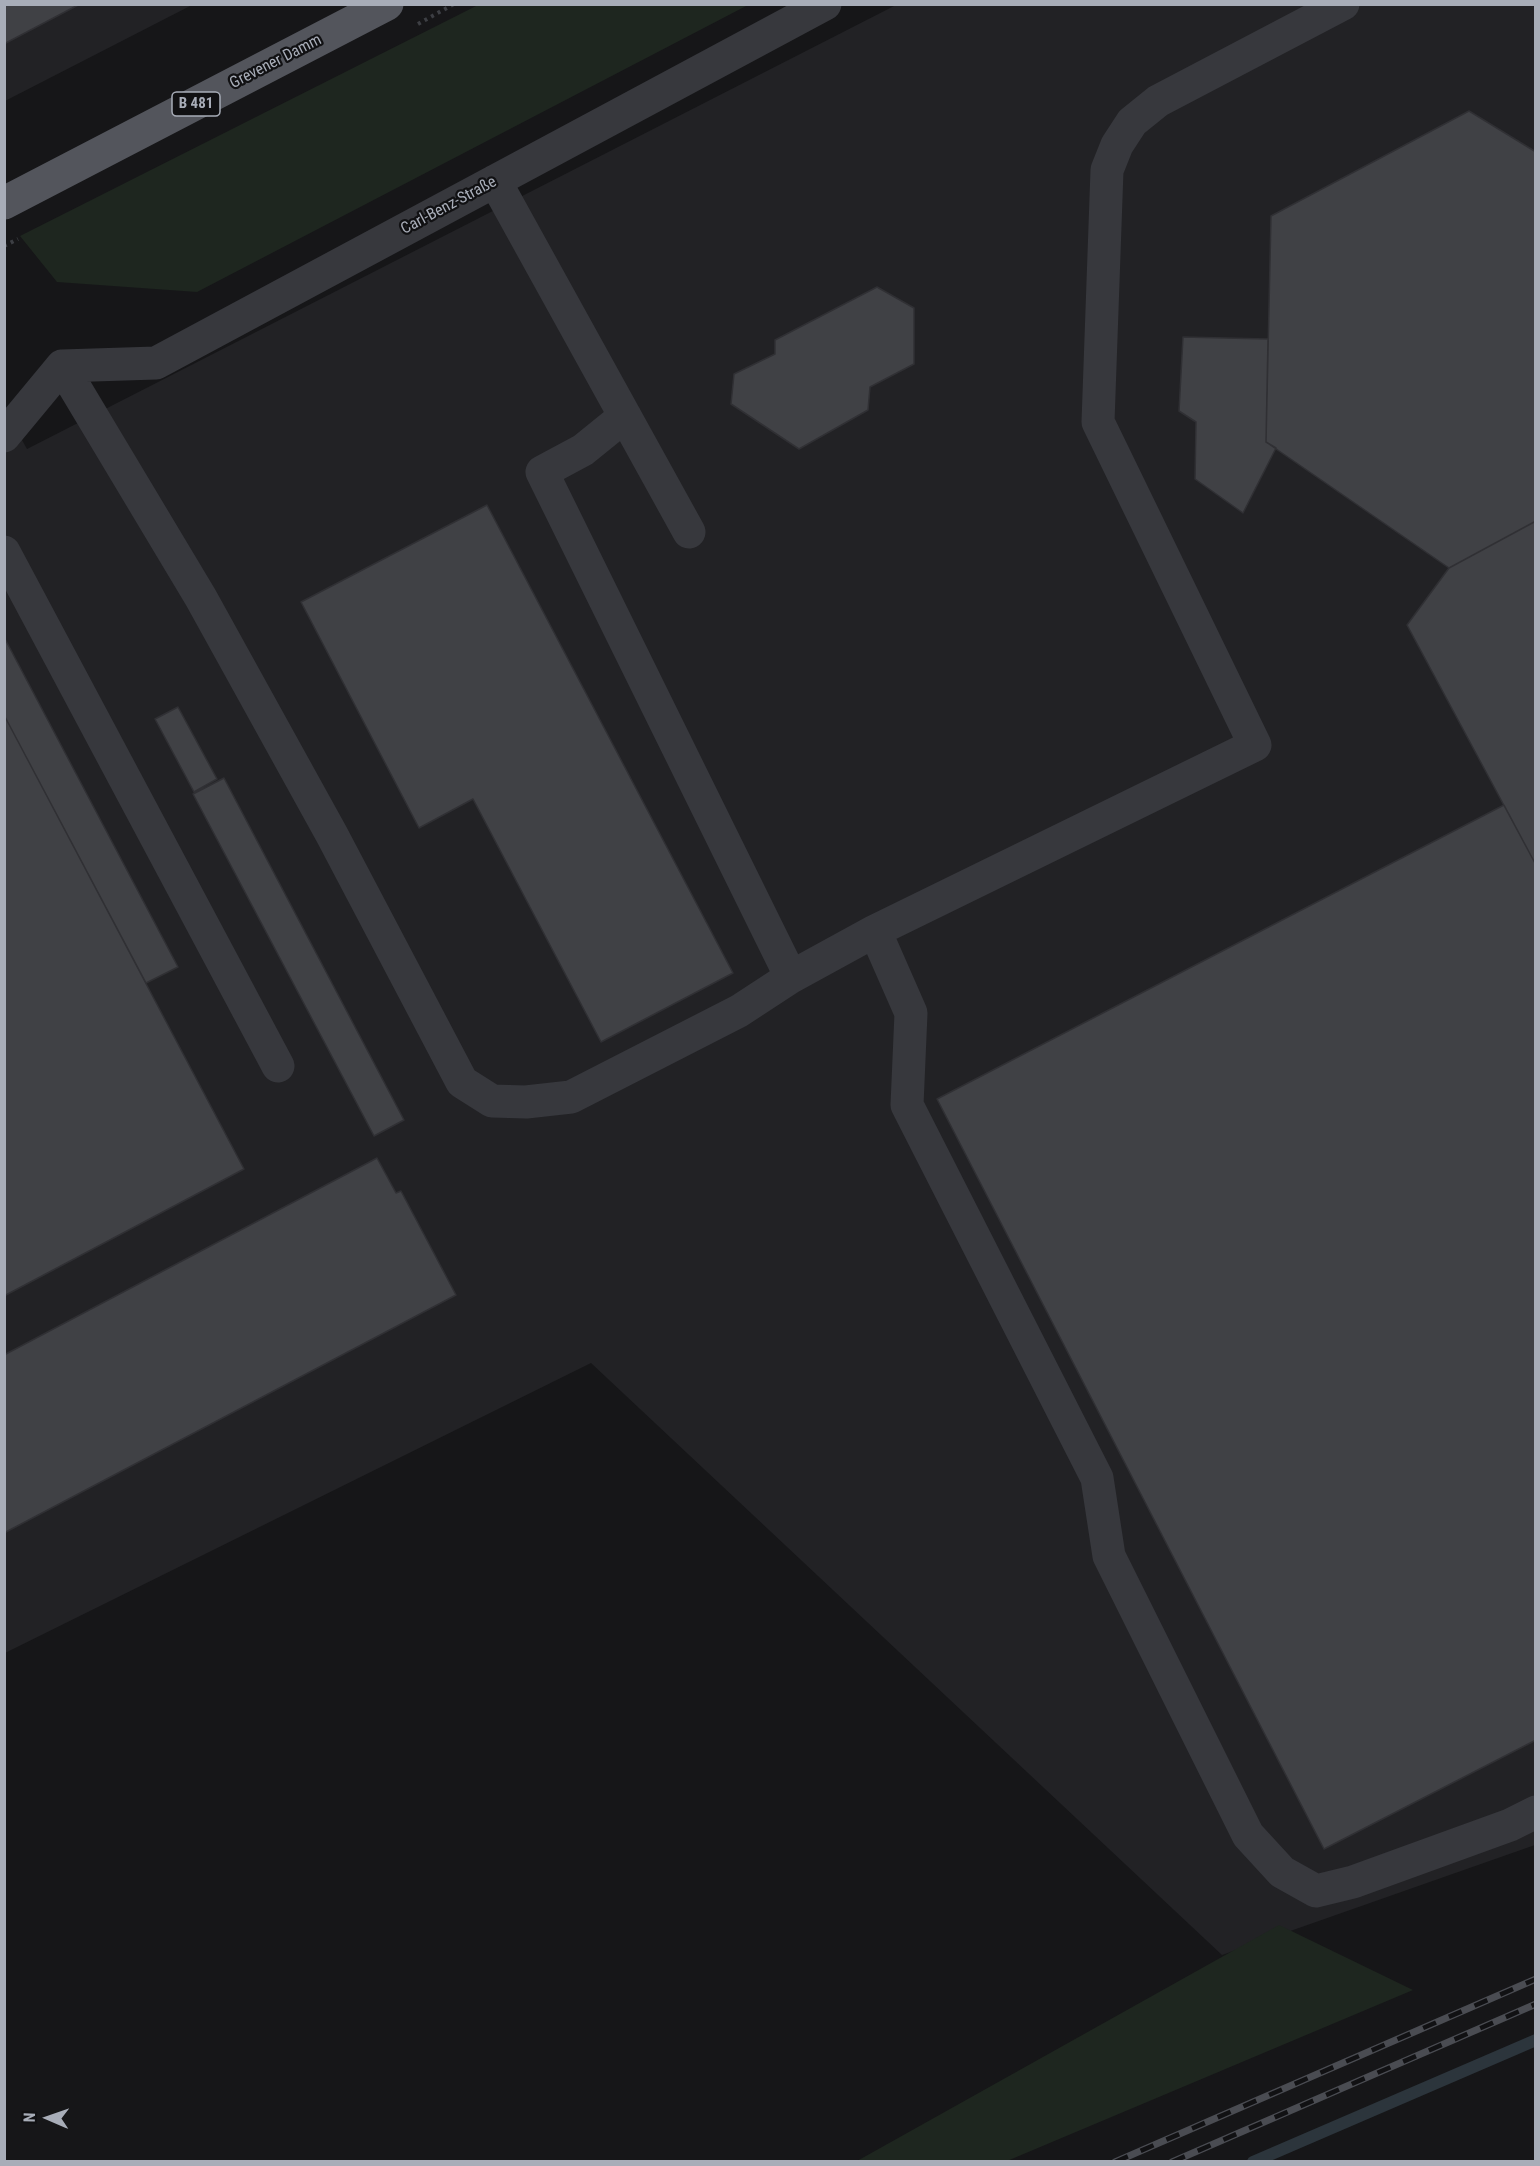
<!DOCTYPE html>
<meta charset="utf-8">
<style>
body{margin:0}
#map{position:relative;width:1540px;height:2166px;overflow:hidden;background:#161618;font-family:"Roboto Condensed",sans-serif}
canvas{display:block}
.frame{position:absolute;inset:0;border:6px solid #a8adb8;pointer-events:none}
.north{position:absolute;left:18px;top:2088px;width:60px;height:60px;-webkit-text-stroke:4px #111113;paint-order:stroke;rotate:272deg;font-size:16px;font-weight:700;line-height:24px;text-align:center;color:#a8adb8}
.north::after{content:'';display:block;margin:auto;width:21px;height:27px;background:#a8adb8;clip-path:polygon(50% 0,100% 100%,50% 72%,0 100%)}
</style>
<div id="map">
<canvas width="1540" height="2166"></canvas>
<div class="frame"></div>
<div class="north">N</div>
</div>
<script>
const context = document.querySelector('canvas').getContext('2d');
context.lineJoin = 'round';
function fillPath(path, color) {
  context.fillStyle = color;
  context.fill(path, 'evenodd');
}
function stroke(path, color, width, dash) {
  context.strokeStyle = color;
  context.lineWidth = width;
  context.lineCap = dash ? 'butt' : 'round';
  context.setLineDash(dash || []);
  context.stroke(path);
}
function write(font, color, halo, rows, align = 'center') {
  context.font = font + ' "Roboto Condensed",sans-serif';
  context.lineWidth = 4.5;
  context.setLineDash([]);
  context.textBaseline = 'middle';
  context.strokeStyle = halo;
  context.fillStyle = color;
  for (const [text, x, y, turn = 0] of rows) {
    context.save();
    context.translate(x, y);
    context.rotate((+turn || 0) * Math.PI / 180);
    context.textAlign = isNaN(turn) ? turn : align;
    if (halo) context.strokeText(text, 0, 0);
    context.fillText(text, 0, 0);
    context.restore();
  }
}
const built = new Path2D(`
 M5 5H192L5 101Z
 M896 5H1535V1845L1222 1955 591 1363 5 1653 4 408 27 449Z`);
const green = new Path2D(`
 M480 4 748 5 197 292 57 282 20 236Z
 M1279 1925 1413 1990 1007 2161H857Z`);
const stream = new Path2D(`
 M1253 2162 1536 2040`);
const building = new Path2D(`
 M4 4H80L4 44Z
 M1469 111 1536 152V521L1449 568 1266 442 1271 216Z
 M877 287 914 308V364L870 387 868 410 799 449 731 404 734 374 775 354V340Z
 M1183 337 1268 339 1266 442 1276 448 1243 513 1195 479 1196 422 1179 411Z
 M487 505 733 973 601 1042 473 799 419 828 301 602Z
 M1536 521V865L1407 625 1449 568Z
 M4 637 178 967 146 983 4 715Z
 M178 707 217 779 194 792 155 719Z
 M4 715 244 1169 4 1296Z
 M224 778 404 1120 374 1136 193 794Z
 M1504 805 1536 865V1740L1324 1849 937 1099Z
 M377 1158 396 1193 401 1191 456 1295 4 1533V1355Z`);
const path = new Path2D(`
 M418 24 454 4
 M4 246 18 239`);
const minor = new Path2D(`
 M495 181 689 532
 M62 366 201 598 332 835 462 1082 492 1101 526 1102 571 1097 739 1011 791 977 542 472 583 450 625 416
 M62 366 156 363 825 4
 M4 436 62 366
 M4 552 278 1066
 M875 931 911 1013 907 1105 1097 1478 1109 1556 1248 1835 1282 1872 1316 1891 1353 1882 1510 1825 1536 1812
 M791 977 875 931 1255 745 1098 422 1107 170 1117 145 1132 122 1158 101 1343 4`);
const major = new Path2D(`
 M4 203 387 4`);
const rail = new Path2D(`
 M1115 2162 1536 1979
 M1172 2162 1536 2004`);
const shields = [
 [196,104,48]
];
const shieldNames = [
 ["B 481",196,104]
];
const streetNames = [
 ["Grevener Damm",276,62,-27],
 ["Carl-Benz-Straße",449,206,-28]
];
fillPath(built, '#222225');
fillPath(green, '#1e261f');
stroke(stream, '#2c353c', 12);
fillPath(building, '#404145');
stroke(building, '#303034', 1.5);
stroke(path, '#3d3f44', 4, [3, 4.5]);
stroke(minor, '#37383d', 33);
stroke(major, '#53555c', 33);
stroke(rail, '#4a4c52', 7);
stroke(rail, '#111113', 4.5, [14]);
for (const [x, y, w] of shields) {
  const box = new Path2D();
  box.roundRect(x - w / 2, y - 12, w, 24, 4.5);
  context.fillStyle = '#111113';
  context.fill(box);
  stroke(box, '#a8adb8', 1.5);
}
write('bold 15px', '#a8adb8', null, shieldNames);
write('16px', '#a8adb8', '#111113', streetNames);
</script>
